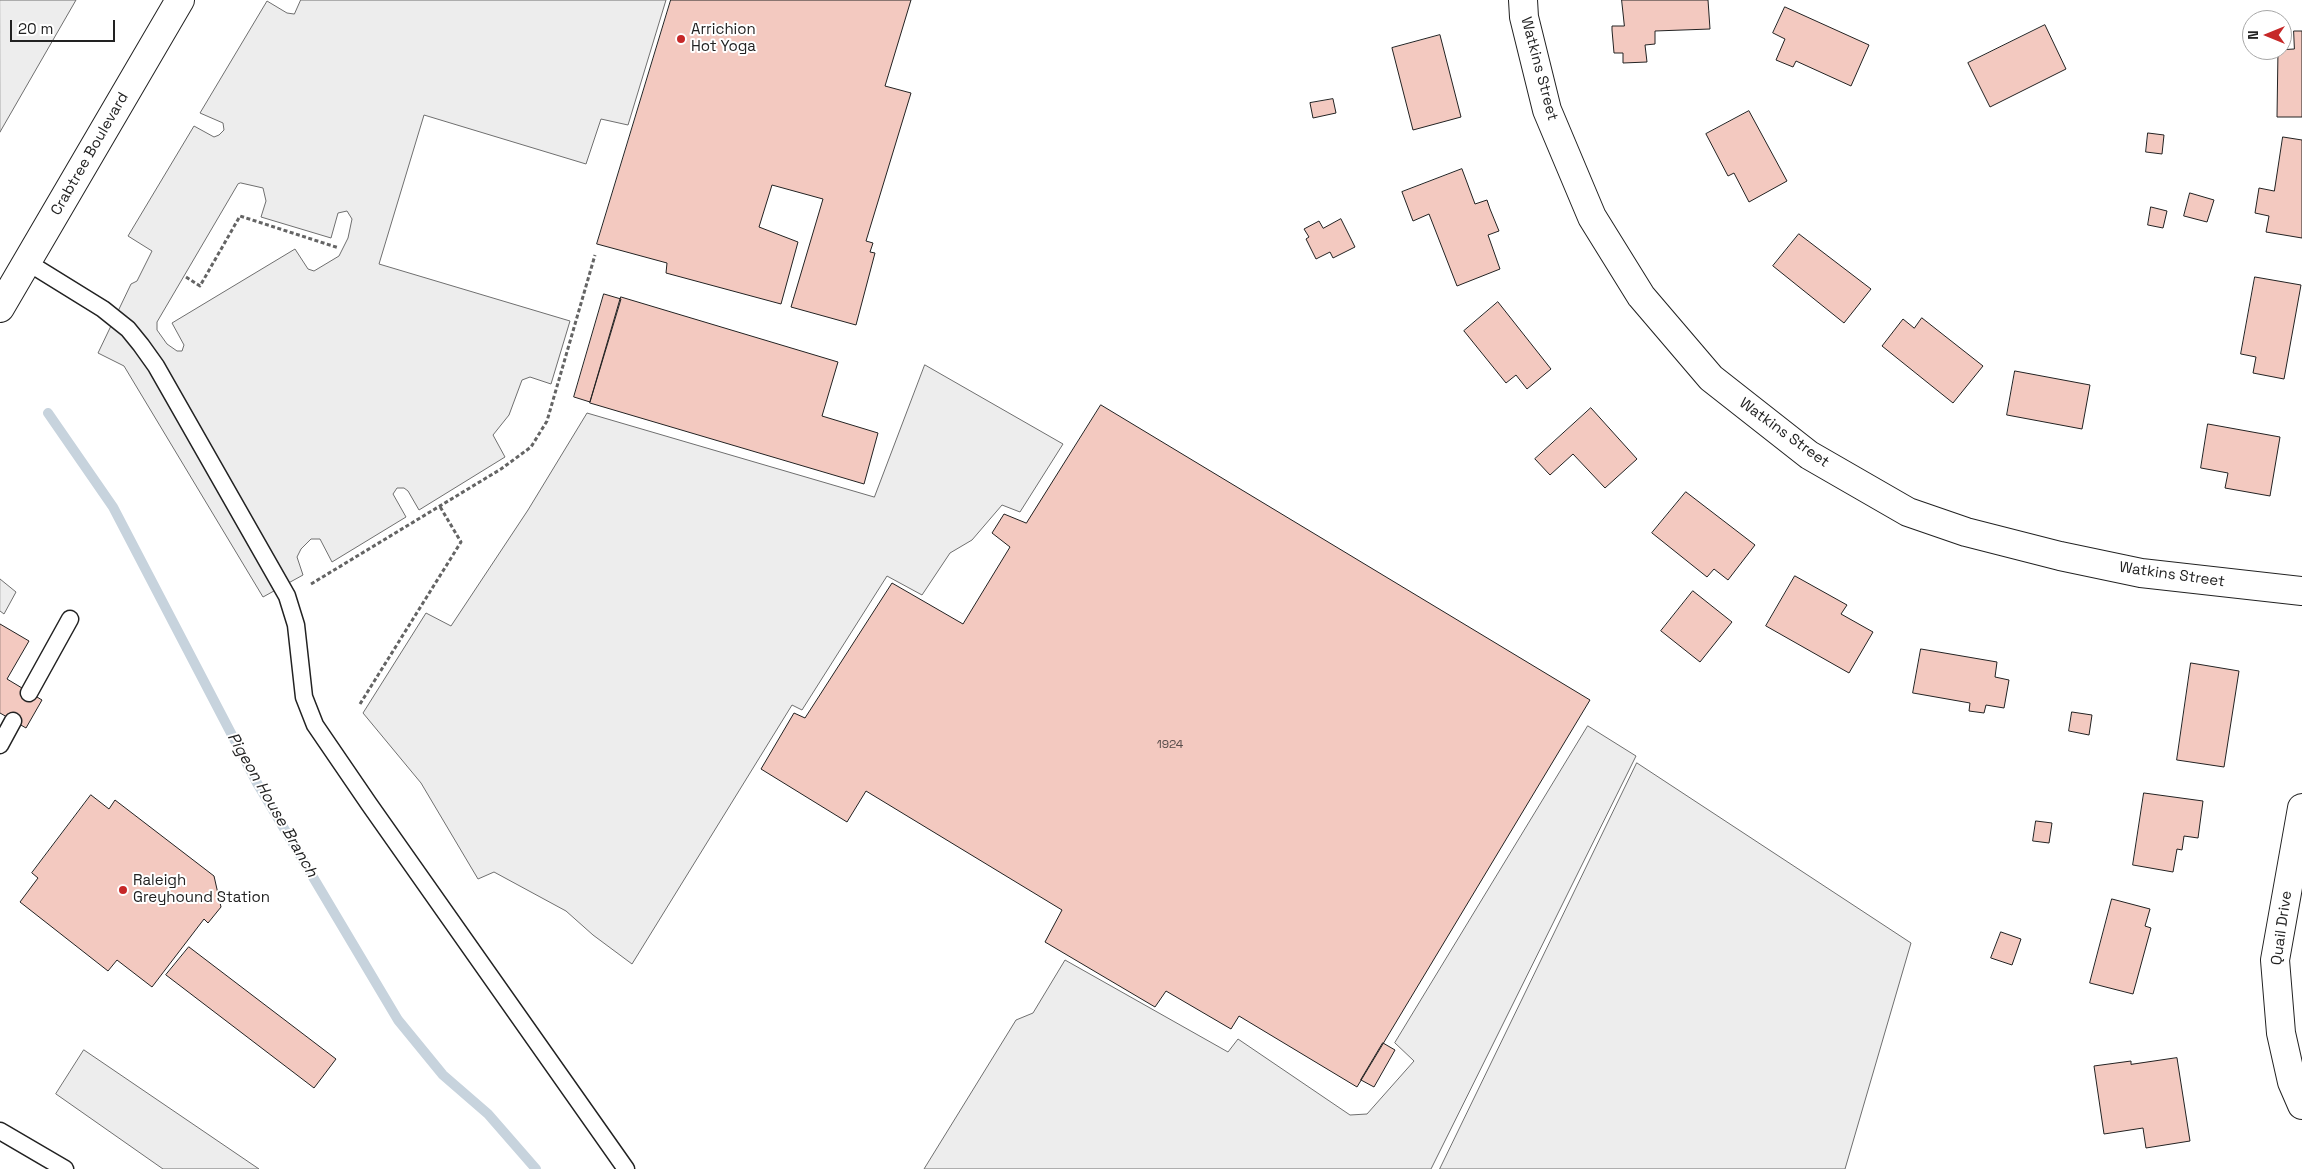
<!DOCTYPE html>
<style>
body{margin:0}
#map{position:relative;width:2302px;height:1169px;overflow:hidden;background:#fff;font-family:"Space Grotesk",sans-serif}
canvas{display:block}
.north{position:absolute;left:2242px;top:10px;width:50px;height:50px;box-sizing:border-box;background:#fff;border:1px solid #a7a7a7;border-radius:50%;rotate:270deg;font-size:14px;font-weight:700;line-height:20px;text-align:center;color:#222}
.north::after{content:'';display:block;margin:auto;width:18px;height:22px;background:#c62828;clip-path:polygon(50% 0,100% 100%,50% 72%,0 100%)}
.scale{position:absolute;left:10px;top:20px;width:105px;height:22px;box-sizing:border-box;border:2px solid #222;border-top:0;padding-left:6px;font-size:15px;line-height:18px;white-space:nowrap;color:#222;-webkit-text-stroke:4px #fff;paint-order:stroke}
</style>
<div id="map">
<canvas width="2302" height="1169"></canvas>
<div class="north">N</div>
<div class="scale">20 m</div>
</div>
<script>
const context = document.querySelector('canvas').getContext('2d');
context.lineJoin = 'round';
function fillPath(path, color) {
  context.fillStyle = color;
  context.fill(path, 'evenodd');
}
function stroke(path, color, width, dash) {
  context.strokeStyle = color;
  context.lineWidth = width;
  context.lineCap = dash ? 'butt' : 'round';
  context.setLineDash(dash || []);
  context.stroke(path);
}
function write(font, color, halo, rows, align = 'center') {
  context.font = font + ' "Space Grotesk",sans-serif';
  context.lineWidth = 4;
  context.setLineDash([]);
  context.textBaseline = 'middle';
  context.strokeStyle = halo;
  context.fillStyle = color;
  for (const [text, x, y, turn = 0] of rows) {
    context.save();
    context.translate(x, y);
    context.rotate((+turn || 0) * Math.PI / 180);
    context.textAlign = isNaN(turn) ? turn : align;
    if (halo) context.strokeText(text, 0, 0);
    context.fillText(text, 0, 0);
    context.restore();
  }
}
const parking = new Path2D(`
 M0 0H76L0 132Z
 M301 0H666L628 125 601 119 586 164 424 115 379 264 570 321 551 384 530 377 522 380 509 415 493 435 505 457 419 510 408 491 404 488H397L393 494 406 517 332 562 320 539H311L301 549 297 557 303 575 263 597 124 366 98 353 131 284 137 281 152 251 128 236 194 126 214 137 219 135 224 130 223 123 200 113 267 1 287 13 294 14ZM241 183 263 188 266 201 261 217 331 238 338 213 347 211 352 219 348 238 339 256 314 271 308 269 295 249 172 323 184 345 182 351H177L167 344 157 330V322L238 184Z
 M925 365 1063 444 1020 512 1002 505 972 540 950 553 922 595 887 576 802 710 792 705 632 964 593 935 566 911 494 872 478 879 421 783 363 713 426 613 451 626 528 510 587 413 874 497Z
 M0 579 16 592 4 614 0 611Z
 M1588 726 1636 756 1431 1169H924L1016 1020 1033 1013 1065 960 1228 1052 1238 1039 1350 1115 1367 1114 1414 1061 1395 1043Z
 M1637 763 1911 943 1845 1169H1440Z
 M84 1050 259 1169H163L56 1094Z`);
const stream = new Path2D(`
 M48 413 113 507 257 783 398 1020 443 1075 488 1114 536 1169`);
const building = new Path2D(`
 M671 0H911L885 86 911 93 866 241 873 243 870 252 875 253 856 325 791 307 823 199 772 185 759 227 798 242 781 304 666 273 667 263 597 244Z
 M1622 0H1708L1710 29 1655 31V44L1645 45 1647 62 1623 63V53H1614L1612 30V26H1624Z
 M1785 7 1869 45 1851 86 1796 61 1793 67 1776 60 1785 39 1773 33Z
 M2045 25 2066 69 1990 107 1968 63Z
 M2294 31H2302V117H2277L2278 50 2294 49Z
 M1440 35 1461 117 1413 130 1392 48Z
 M1333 99 1336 113 1313 118 1310 103Z
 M1749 111 1787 181 1749 202 1734 173 1728 176 1706 134Z
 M2148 133 2164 135 2162 154 2146 152Z
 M2283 137 2302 140V238L2266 232 2269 216 2255 213 2259 188 2274 191Z
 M1462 169 1475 204 1487 200 1490 209 1499 231 1488 235 1500 269 1457 286 1429 214 1413 221 1402 192Z
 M2190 193 2214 200 2207 222 2184 216Z
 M2151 207 2167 211 2163 228 2148 225Z
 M1341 219 1355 247 1333 258 1330 252 1316 259 1306 239 1309 237 1304 229 1319 221 1323 228Z
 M1799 234 1871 289 1844 323 1773 266Z
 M2255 277 2301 285 2284 379 2253 373 2256 357 2241 354Z
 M604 294 621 299 590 402 574 397Z
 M621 297 838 362 822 416 878 433 864 484 590 403Z
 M1498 302 1551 369 1527 389 1516 375 1506 383 1464 331Z
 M1922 318 1983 366 1953 403 1882 346 1903 319 1914 328Z
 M2015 371 2090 385 2082 429 2007 415Z
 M1101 405 1590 700 1357 1087 1239 1016 1231 1029 1166 991 1155 1007 1045 942 1062 910 866 791 847 822 761 769 794 713 805 718 892 583 963 624 1010 547 992 533 1004 514 1026 523Z
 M1591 408 1637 459 1605 488 1573 454 1550 475 1535 459Z
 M2208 424 2280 437 2270 496 2225 488 2228 473 2201 468Z
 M1686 492 1755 545 1728 580 1714 569 1707 577 1652 533Z
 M1795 576 1847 605 1841 614 1873 632 1849 673 1766 626Z
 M1693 591 1732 622 1700 662 1661 631Z
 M0 624 29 641 7 679 42 700 26 728 0 713Z
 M1921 649 1997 662 1995 677 2009 680 2004 708 1986 705 1984 713 1969 711 1970 703 1913 693Z
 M2191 663 2239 671 2224 767 2177 760Z
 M2072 712 2092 715 2089 735 2069 731Z
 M2144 793 2203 801 2198 838 2184 836 2182 850 2177 849 2173 872 2133 865Z
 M91 795 109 809 115 800 214 876 221 907 208 923 204 919 152 987 117 960 108 971 20 902 38 878 32 873Z
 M2036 821 2052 823 2049 843 2033 841Z
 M2112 899 2150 909 2145 926 2151 928 2133 994 2090 983Z
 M2001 932 2021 939 2012 965 1991 958Z
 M189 947 336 1059 314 1088 166 975Z
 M1383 1043 1395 1050 1374 1087 1361 1080Z
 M2177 1058 2190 1141 2146 1148 2143 1128 2104 1134 2094 1066 2131 1061V1064Z`);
const path = new Path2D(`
 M186 277 200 286 240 216 339 248
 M311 584 501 469 531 447 547 421 595 255
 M360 704 461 542 439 505`);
const service = new Path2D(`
 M27 262 103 309 128 329 141 345 156 366 287 596 296 625 304 697 315 725 369 804 626 1169
 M29 693 70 619
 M0 745 13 721
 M0 1131 65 1169`);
const minor = new Path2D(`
 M1523 0 1524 17 1547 110 1592 217 1641 296 1711 378 1809 455 1908 512 1966 532 2060 556 2141 573 2302 591
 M2302 808 2275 960 2281 1033 2292 1082 2302 1105`);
const secondary = new Path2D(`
 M0 308 180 0`);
const markers = [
 [681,39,5,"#c62828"],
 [123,890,5,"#c62828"]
];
const numberNames = [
 ["1924",1170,745]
];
const poiNames = [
 ["Arrichion",691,30],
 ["Hot Yoga",691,47],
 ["Raleigh",133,881],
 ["Greyhound Station",133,898]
];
const streetNames = [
 ["Watkins Street",1539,69,75],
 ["Crabtree Boulevard",90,154,-60],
 ["Watkins Street",1784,433,36],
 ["Watkins Street",2172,575,8],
 ["Quail Drive",2282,928,-82]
];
const waterNames = [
 ["Pigeon House Branch",272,805,60]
];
fillPath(parking, '#ededed');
stroke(parking, '#6f6f6f', 1);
stroke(stream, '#c7d3dd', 10);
fillPath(building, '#f3c9c0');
stroke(building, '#222', 1);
stroke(service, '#222', 19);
stroke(minor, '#222', 30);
stroke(secondary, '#222', 30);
stroke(path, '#646464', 3, [4, 2.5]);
stroke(service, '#fff', 16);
stroke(minor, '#fff', 28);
stroke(secondary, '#fff', 28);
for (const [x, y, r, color] of markers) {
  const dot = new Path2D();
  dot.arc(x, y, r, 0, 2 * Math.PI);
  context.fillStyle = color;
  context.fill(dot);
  stroke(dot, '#fff', 2);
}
write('12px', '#564c4a', null, numberNames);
write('15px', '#222', '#fff', poiNames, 'left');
write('15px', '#222', '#fff', streetNames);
write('italic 16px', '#222', '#fff', waterNames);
</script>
